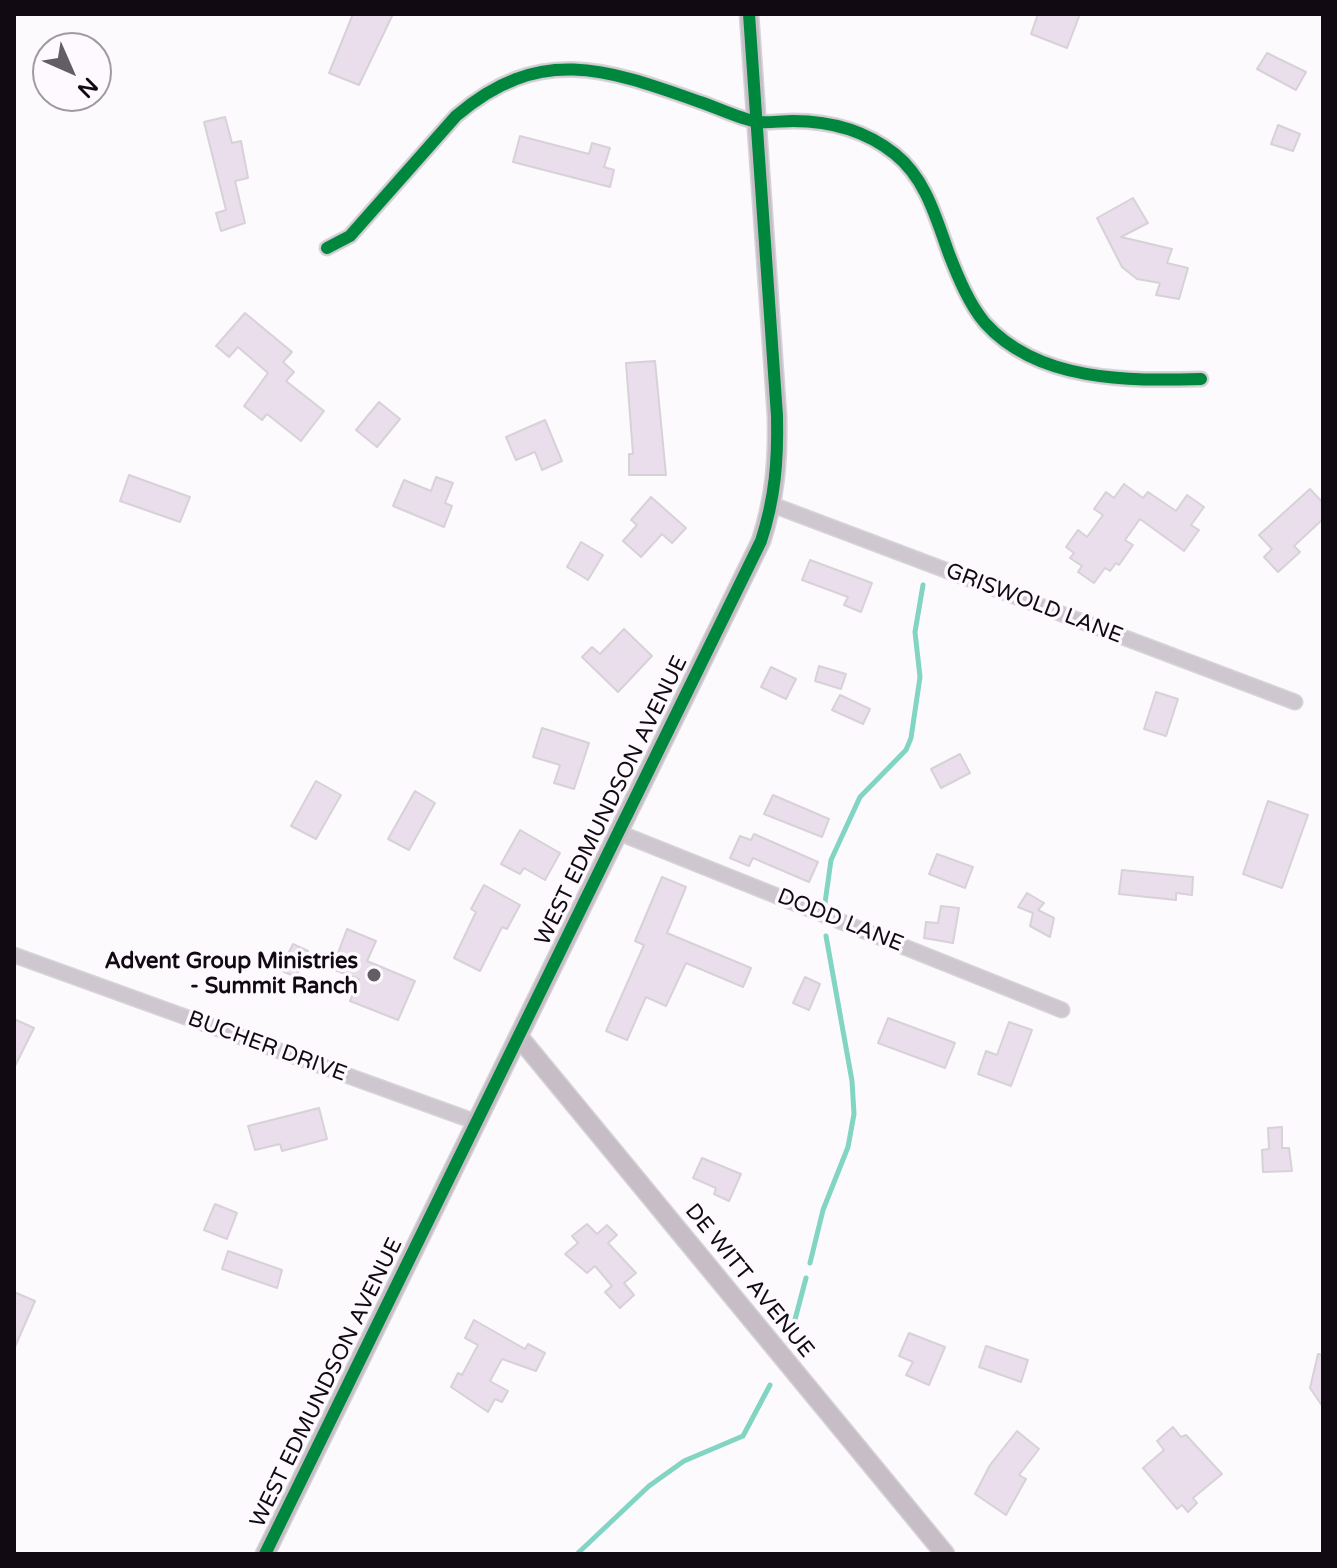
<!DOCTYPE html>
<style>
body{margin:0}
#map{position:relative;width:1337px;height:1568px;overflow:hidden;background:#fcfafd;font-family:"Varela Round",sans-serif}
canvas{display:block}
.frame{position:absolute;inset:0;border:16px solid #110a13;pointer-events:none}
.north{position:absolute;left:32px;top:32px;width:80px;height:80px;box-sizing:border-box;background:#fdf9fe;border:2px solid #9f99a0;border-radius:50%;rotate:135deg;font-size:22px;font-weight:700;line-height:32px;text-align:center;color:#110a13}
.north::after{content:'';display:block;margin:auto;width:28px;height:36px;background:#635e65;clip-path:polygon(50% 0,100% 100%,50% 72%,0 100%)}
</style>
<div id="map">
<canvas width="1337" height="1568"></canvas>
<div class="frame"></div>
<div class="north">N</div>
</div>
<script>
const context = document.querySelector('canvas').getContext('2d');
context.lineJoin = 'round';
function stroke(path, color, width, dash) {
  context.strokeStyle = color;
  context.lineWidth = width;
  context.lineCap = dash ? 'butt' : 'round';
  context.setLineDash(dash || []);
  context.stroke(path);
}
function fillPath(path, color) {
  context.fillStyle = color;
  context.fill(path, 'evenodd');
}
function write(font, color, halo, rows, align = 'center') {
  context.font = font + ' "Varela Round",sans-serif';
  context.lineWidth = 7;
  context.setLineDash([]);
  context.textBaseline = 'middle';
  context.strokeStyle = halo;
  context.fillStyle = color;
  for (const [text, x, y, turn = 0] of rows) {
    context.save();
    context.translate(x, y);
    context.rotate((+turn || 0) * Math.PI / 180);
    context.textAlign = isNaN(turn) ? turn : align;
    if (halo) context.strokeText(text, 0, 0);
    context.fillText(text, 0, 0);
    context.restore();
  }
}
const stream = new Path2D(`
 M825 903 831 860 860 797 906 750 911 738 920 677 915 632 923 585
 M810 1263 823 1210 848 1147 854 1114 852 1081 826 936
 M789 1342 806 1278
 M577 1554 649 1486 684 1461 743 1436 770 1385`);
const building = new Path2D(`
 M353 14H393L359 85 329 73Z
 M1038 14H1080L1067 48 1031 34Z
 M1267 53 1306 72 1296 90 1257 69Z
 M225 117 232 143 241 141 248 178 235 181 245 223 221 231 216 213 226 210 204 122Z
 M1278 125 1300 134 1293 151 1271 144Z
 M520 136 589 154 592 143 610 148 604 167 614 170 610 187 513 162Z
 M1133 198 1148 223 1121 237 1172 249 1167 263 1188 268 1179 299 1156 295 1160 283 1137 279 1122 267 1097 218Z
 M245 313 292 352 283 362 294 372 286 381 324 411 301 441 267 414 262 420 244 406 268 373 238 347 229 357 216 346Z
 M655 361 666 475H629V454H633L626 363Z
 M379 402 400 419 377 447 356 430Z
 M545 420 562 461 542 470 535 452 516 460 506 437Z
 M129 475 190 497 180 522 120 501Z
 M436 477 453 483 445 503 452 506 444 527 393 506 404 480 431 491Z
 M1124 484 1143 498 1148 492 1176 511 1187 495 1204 507 1191 525 1199 530 1184 551 1140 519 1125 540 1133 545 1119 565 1116 563 1110 571 1105 568 1094 583 1078 572 1082 566 1070 558 1074 553 1066 547 1078 530 1087 537 1103 515 1094 509 1106 492 1114 498Z
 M1310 489 1323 503V519L1294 546 1300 552 1278 572 1264 557 1272 549 1259 535Z
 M651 497 686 528 672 543 662 534 641 557 623 541 637 525 631 520Z
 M581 542 603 555 588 580 567 567Z
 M810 560 872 583 861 612 844 605 848 597 802 580Z
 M624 629 652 656 618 692 582 657 592 647 600 654Z
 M819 666 846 674 841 689 815 681Z
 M771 667 796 679 786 699 761 687Z
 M1156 692 1178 699 1166 736 1144 729Z
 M840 695 870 709 863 724 832 710Z
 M542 728 589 743 574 789 554 783 560 765 533 757Z
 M960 754 970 773 941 788 931 769Z
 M316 781 341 795 316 839 291 826Z
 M415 791 435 803 409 850 388 839Z
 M773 795 829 819 822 837 764 814Z
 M1268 801 1308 815 1282 888 1243 874Z
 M520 830 560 853 545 880 524 868 520 874 501 864Z
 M754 834 818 862 809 882 753 858 749 866 730 858 740 836 751 840Z
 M937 854 973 867 965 888 929 874Z
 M1122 870 1193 877 1192 895 1176 893V900L1119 894Z
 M662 877 686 887 667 933 751 968 743 987 686 963 666 1006 646 997 627 1040 606 1031 644 945 635 941Z
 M484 885 520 905 507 929 502 927 480 971 454 958 476 912 471 909Z
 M1027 893 1044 903 1038 910 1054 918 1050 937 1030 926 1033 913 1018 907Z
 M941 906 959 908 953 943 924 938 926 922 938 923Z
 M347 929 376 941 367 961 415 981 398 1020 350 1001 359 979 332 969Z
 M293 944 308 951 296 977 280 970Z
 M805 977 820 984 809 1010 793 1003Z
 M888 1018 955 1043 945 1068 878 1043Z
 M14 1019 34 1028 14 1068Z
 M1009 1022 1032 1030 1011 1086 978 1074 986 1051 997 1055Z
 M319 1108 327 1139 282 1151 280 1144 255 1150 248 1126Z
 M1282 1127V1148H1289L1292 1171 1263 1172 1262 1150 1269 1149 1268 1128Z
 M702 1158 741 1174 729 1201 714 1194 716 1188 693 1178Z
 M215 1204 237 1213 227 1239 204 1230Z
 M587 1224 597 1234 607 1225 617 1235 608 1243 636 1273 624 1283 634 1295 620 1308 605 1292 612 1286 595 1266 587 1273 565 1254 578 1243 572 1236Z
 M228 1251 282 1270 277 1288 222 1269Z
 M14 1292 35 1301 14 1349Z
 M474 1320 525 1349 528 1344 545 1353 536 1371 502 1359 490 1381 508 1391 502 1402 495 1399 488 1412 451 1387 458 1373 462 1375 478 1345 465 1338Z
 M909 1333 945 1347 929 1385 906 1375 913 1362 899 1356Z
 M986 1346 1028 1360 1021 1382 979 1367Z
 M1318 1354 1323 1355V1407L1310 1388Z
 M1173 1427 1181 1437 1186 1435 1222 1474 1193 1498 1197 1503 1188 1512 1182 1505 1177 1509 1143 1468 1164 1450 1157 1441Z
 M1017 1431 1039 1449 1019 1475 1026 1479 1006 1515 975 1494 990 1465Z`);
const street = new Path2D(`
 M327 248 350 236 456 116C540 44 607 69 700 102 718 108 738 118 757 122 768 123 782 121 793 121 831 121 865 130 895 154 926 179 936 218 949 254 958 277 969 304 985 323 1038 382 1129 381 1201 379
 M773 505 1295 702
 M617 832 1062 1010
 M14 955 476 1122`);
const secondary = new Path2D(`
 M519 1037 945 1554
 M265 1554 761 541C775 498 778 461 777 416L749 14`);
const cycleway = new Path2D(`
 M327 248 350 236 456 116C540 44 607 69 700 102 718 108 738 118 757 122 768 123 782 121 793 121 831 121 865 130 895 154 926 179 936 218 949 254 958 277 969 304 985 323 1038 382 1129 381 1201 379
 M265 1554 761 541C775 498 778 461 777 416L749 14`);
const markers = [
 [374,975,8,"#635e65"]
];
const streetNames = [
 ["GRISWOLD LANE",1034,604,21],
 ["WEST EDMUNDSON AVENUE",612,801,-64],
 ["DODD LANE",840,921,22],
 ["BUCHER DRIVE",267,1047,20],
 ["DE WITT AVENUE",749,1281,51],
 ["WEST EDMUNDSON AVENUE",327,1383,-64]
];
const poiNames = [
 ["Advent Group Ministries",358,962],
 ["- Summit Ranch",358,987]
];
stroke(stream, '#82d4c3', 5);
fillPath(building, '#eadeec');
stroke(building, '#d7d1d8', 2);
stroke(street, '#d6d4d7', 17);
stroke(secondary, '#d6d4d7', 21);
stroke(street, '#cec7d0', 14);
stroke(secondary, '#c6bdc7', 18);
stroke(cycleway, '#00873e', 12);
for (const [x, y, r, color] of markers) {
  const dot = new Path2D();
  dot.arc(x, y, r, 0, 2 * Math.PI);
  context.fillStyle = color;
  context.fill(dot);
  stroke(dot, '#fdf9fe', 3);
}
write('22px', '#110a13', '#fdf9fe', streetNames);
write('bold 22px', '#110a13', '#fdf9fe', poiNames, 'right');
</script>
